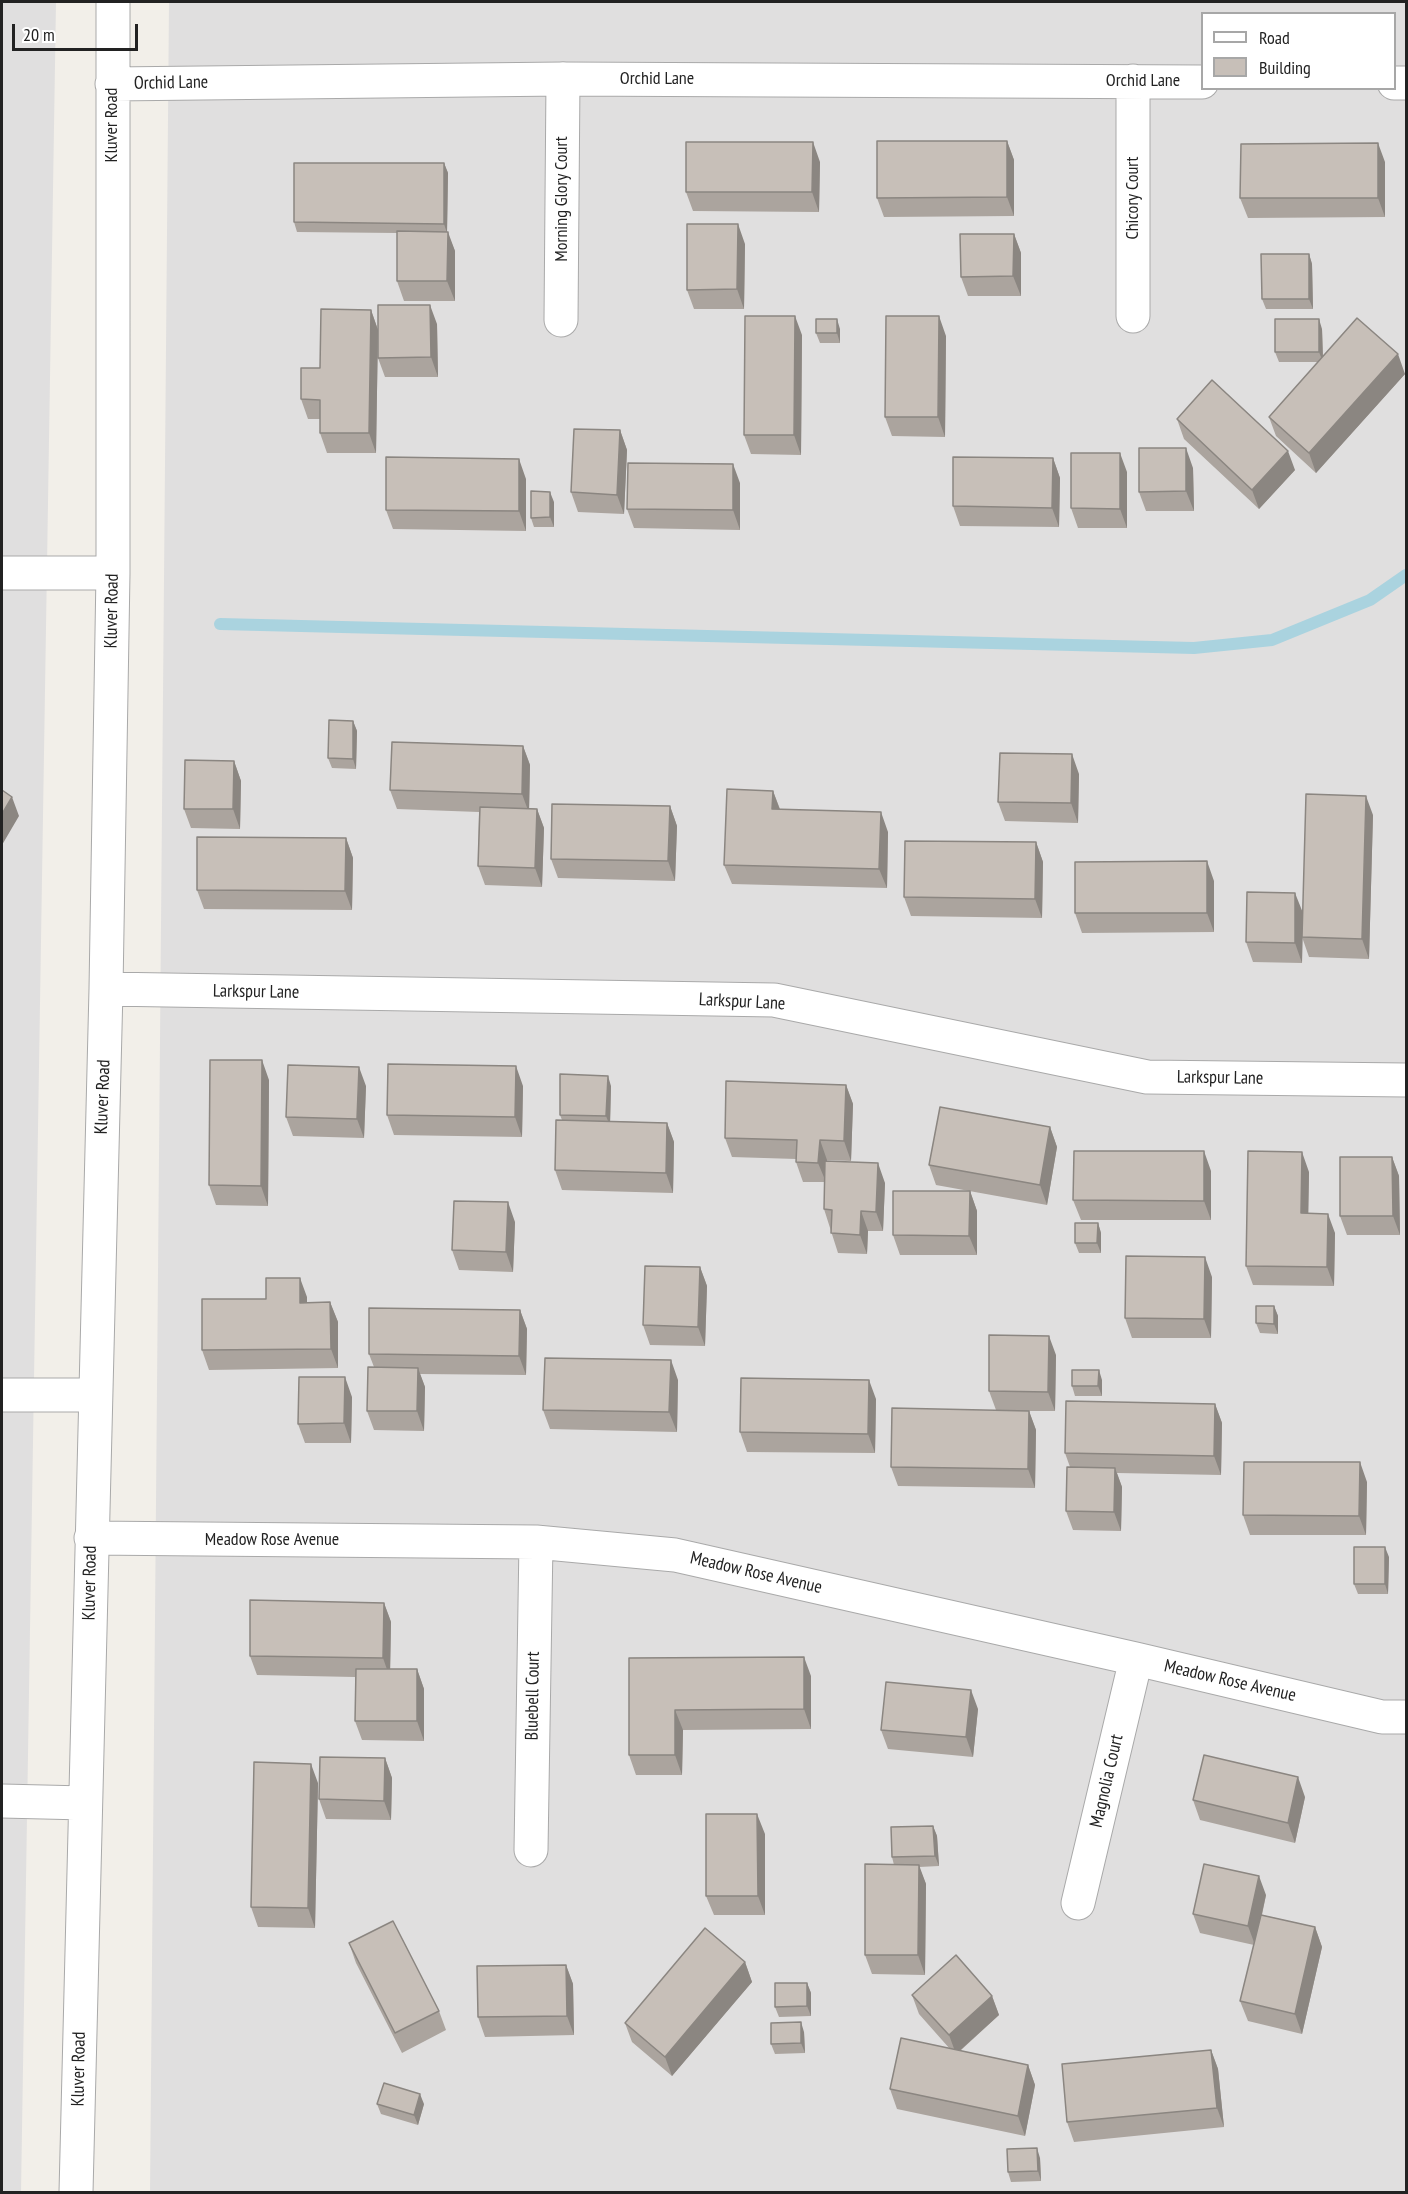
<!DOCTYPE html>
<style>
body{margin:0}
#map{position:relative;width:1408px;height:2194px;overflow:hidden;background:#f2efe9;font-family:"PT Sans Narrow",sans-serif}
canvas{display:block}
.frame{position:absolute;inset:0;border:3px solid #222;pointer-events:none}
.legend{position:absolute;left:1201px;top:12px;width:195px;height:78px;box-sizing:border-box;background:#fff;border:2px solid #a7a7a7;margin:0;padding:8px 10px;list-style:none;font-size:18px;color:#222}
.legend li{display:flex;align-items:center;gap:12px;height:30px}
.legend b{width:30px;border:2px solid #a7a7a7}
.scale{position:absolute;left:12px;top:24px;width:126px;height:27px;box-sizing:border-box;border:3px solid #222;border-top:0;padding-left:8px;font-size:18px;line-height:21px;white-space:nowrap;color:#222;-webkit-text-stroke:4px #fff;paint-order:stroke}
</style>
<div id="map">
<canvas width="1408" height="2194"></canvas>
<div class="frame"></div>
<ul class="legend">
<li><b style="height:8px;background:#fff"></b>Road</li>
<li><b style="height:16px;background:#c7bfb8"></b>Building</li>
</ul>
<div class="scale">20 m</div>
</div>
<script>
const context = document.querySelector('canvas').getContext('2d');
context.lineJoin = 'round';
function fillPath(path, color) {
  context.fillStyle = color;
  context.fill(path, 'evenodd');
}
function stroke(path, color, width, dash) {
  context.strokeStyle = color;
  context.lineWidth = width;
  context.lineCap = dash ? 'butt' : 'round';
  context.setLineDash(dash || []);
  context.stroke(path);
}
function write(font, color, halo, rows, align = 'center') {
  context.font = font + ' "PT Sans Narrow",sans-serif';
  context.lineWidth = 4.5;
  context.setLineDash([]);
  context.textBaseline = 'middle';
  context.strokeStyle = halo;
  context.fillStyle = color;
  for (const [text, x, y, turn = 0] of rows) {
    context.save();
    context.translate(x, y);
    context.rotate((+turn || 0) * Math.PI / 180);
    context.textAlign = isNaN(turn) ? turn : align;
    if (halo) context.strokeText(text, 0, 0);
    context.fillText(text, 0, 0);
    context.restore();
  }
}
const residential = new Path2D(`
 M2 2H56L21 2192H2Z
 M169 2H1406V2192H150ZM1202 14H1394V88H1202Z`);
const stream = new Path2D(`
 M220 624 1194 648 1272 640 1370 600 1406 575`);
const minor = new Path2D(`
 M1394 83H1406
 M112 84 563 79 1202 82
 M1133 316V81
 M561 320 563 79
 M2 573H113
 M106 989 774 1000 1147 1077 1406 1080
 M2 1395H95
 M91 1538 536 1542 675 1555 1136 1659 1382 1717H1406
 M2 1801 85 1803
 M531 1850 536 1542
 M1078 1903 1136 1659
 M76 2192 106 989 113 573V2`);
const wall = new Path2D(`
 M1007 141 1014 160V216L884 217 877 198Z
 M820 162 819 212 693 211 686 192Z
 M1385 162V217L1248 218 1240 198Z
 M444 163 448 173 447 232 455 251V301H404L397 281V233L297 232 294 222Z
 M1014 234 1021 253V296H968L961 277Z
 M745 244 744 309H694L687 290Z
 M1309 254 1312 264 1313 309H1266L1262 299Z
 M371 310 378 330 376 453H327L320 433V419H308L301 399 320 368Z
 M437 324 438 377H385L378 358Z
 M840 329V343H820L816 333Z
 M1322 329 1323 356 1405 374 1316 473 1276 436 1269 417 1318 362H1279L1275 352Z
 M802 335 801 455 751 454 744 435Z
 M946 336 945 437 892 436 885 417Z
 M1177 419 1295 470 1259 509 1184 439Z
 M620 430 627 450 624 514 578 512 571 492Z
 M1053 458 1060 478 1059 527 960 526 953 506Z
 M1193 468 1194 511H1146L1139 492Z
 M1127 472V528H1078L1071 508Z
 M526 479V531L393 529 386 510Z
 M740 483V530L634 528 627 509Z
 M554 502V527H534L531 518Z
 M353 721 357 731 356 769 332 768 328 758Z
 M523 746 530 765 529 808 537 809 544 828 542 887 485 885 478 866 479 812 397 809 390 790Z
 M234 761 241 781 240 829 191 828 184 809Z
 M1079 774 1078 823 1005 821 998 802Z
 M773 791 780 809 888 832 887 888 732 884 724 865Z
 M670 806 677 826 675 881 558 878 551 859Z
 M1373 815 1369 959 1309 957 1302 937Z
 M346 838 353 858 352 910 204 909 197 890Z
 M1036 842 1043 862 1042 918 911 916 904 897Z
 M1214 881V932L1082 933 1075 913Z
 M1303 913 1302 963 1253 962 1246 942Z
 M269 1080 268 1206 216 1205 209 1185Z
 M846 1085 853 1104 851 1161 827 1160V1161L885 1183 883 1231H868L867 1254 838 1253 824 1209 825 1182H803L796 1162V1159L732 1157 725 1138Z
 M366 1086 364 1138 293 1136 286 1117Z
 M523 1086 522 1137 394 1135 387 1115Z
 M611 1086 610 1121 667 1123 674 1142 673 1193 562 1190 555 1170 562 1120 560 1115Z
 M1050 1127 1057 1147 1047 1205 936 1185 929 1165Z
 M1392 1157 1399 1176 1400 1235H1347L1340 1216Z
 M1211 1171V1220H1081L1073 1200Z
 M1309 1172 1308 1213 1335 1233 1334 1286 1253 1285 1246 1266Z
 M970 1191 977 1211V1255H900L893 1235Z
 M515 1222 513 1272 459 1270 452 1250Z
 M1098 1223 1101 1233V1253H1079L1075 1243Z
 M700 1267 707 1286 705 1346 650 1345 643 1325Z
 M1212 1277 1211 1338H1132L1125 1318Z
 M307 1297V1303L330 1302 338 1322V1368L209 1370 202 1350 266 1299Z
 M1274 1306 1278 1316V1334L1260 1333 1256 1323Z
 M520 1310 527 1329 526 1375 420 1374 425 1387 424 1431 374 1430 367 1411 374 1367 369 1354Z
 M1056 1355 1055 1411H1029L1036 1430 1035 1488 898 1486 891 1467 996 1410 989 1391Z
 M678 1380 677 1432 550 1429 543 1410Z
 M1102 1380V1396H1075L1072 1386Z
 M352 1397 351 1443H305L298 1424Z
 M876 1399 875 1453 747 1452 740 1432Z
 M1215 1404 1222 1423 1221 1475 1117 1473 1122 1487 1121 1531 1073 1530 1066 1511 1070 1467 1065 1453Z
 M1367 1482 1366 1535H1250L1243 1515Z
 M1389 1557 1388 1594H1358L1354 1584Z
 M384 1603 391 1622 390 1669H417L424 1689V1741L362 1740 355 1721V1677L257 1675 250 1656Z
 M629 1658 811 1676V1729L683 1730 682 1775H636L629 1755Z
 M978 1709 973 1757 888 1749 881 1730Z
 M385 1758 392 1778 391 1820 326 1819 319 1799Z
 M318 1783 315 1928 258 1927 251 1907Z
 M1305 1797 1295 1843 1200 1820 1193 1800Z
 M933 1826 937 1836 939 1866 919 1867 926 1884 925 1975 872 1974 865 1955 894 1865 892 1857Z
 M765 1834V1915H714L706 1896Z
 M1266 1895 1262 1915 1315 1927 1322 1947 1302 2034 1248 2021 1240 2001 1254 1945 1200 1933 1193 1914Z
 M349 1943 439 2011 446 2030 402 2053 356 1963Z
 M745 1962 752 1982 672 2076 632 2042 625 2023Z
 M566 1965 573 1984 574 2035 485 2037 478 2017Z
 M807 1983 811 1993V2016L779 2017 775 2007Z
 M912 1995 992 1996 999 2015 960 2051 1028 2065 1035 2085 1025 2136 897 2109 890 2089 950 2049 919 2014Z
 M804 2032 805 2053 775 2054 771 2044Z
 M1211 2050 1218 2069 1224 2127 1074 2142 1067 2122Z
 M377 2104H424L418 2125 381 2114Z
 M1040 2158 1041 2181 1011 2182 1008 2172Z`);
const shadedWall = new Path2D(`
 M1007 141 1014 160V216L1007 197Z
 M813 142 820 162 819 212 812 192Z
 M1378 143 1385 162V217L1378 198Z
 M444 163 448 173 447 233 444 224Z
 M738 224 745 244 744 309 737 289Z
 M448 232 455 251V301L447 281Z
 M1014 234 1021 253V296L1013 276Z
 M1309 254 1312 264 1313 309 1309 299Z
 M430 305 437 324 438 377 431 357Z
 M371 310 378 330 376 453 369 433Z
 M795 316 802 335 801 455 794 435Z
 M939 316 946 336 945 437 938 417Z
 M837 319 840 329V343L837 333Z
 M1319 319 1322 329 1323 362 1319 352Z
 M1398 354 1405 374 1316 473 1309 453Z
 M620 430 627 450 624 514 617 495Z
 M1186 448 1193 468 1194 511 1186 491Z
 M1288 451 1295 470 1259 509 1252 490Z
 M1120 453 1127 472V528L1120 509Z
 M1053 458 1060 478 1059 527 1052 508Z
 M519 459 526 479V531L519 511Z
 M733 464 740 483V530L733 510Z
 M550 492 554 502V527L550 517Z
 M353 721 357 731 356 769 353 759Z
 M523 746 530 765 529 813 522 794Z
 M1072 754 1079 774 1078 823 1071 803Z
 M234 761 241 781 240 829 233 809Z
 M773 791 780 810 772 809Z
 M1366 796 1373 815 1369 959 1362 939Z
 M12 797 19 816 2 845V814Z
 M670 806 677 826 675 881 668 861Z
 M537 809 544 828 542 887 535 868Z
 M881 812 888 832 887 888 879 869Z
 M346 838 353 858 352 910 345 891Z
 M1036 842 1043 862 1042 918 1035 899Z
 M1207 861 1214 881V932L1207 913Z
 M1295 893 1303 913 1302 963 1295 943Z
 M262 1060 269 1080 268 1206 261 1186Z
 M516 1066 523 1086 522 1137 515 1117Z
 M359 1067 366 1086 364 1138 357 1119Z
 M608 1076 611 1086 610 1126 606 1116Z
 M846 1085 853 1104 851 1161 844 1141Z
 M667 1123 674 1142 673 1193 666 1173Z
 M1050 1127 1057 1147 1047 1205 1040 1185Z
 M820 1140 827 1160 826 1182 818 1163Z
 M1204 1151 1211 1171V1220L1204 1201Z
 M1302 1152 1309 1172 1308 1233 1301 1213Z
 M1392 1157 1399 1176 1400 1235 1393 1216Z
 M878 1163 885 1183 883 1231 876 1212Z
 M970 1191 977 1211V1255L969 1236Z
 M508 1202 515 1222 513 1272 506 1252Z
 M861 1211 868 1231 867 1254 860 1235Z
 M1328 1214 1335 1233 1334 1286 1327 1267Z
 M1098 1223 1101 1233V1253L1097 1243Z
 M1205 1257 1212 1277 1211 1338 1204 1319Z
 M700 1267 707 1286 705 1346 698 1327Z
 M300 1278 307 1297V1322L300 1303Z
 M330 1302 338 1322V1368L331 1349Z
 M1274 1306 1278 1316V1334L1274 1324Z
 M520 1310 527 1329 526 1375 519 1356Z
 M1049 1336 1056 1355 1055 1411 1048 1392Z
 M671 1360 678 1380 677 1432 669 1412Z
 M418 1368 425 1387 424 1431 417 1411Z
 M1099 1370 1102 1380V1396L1098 1386Z
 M345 1377 352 1397 351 1443 344 1423Z
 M869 1380 876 1399 875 1453 868 1434Z
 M1215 1404 1222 1423 1221 1475 1214 1456Z
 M1029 1411 1036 1430 1035 1488 1028 1469Z
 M1360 1462 1367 1482 1366 1535 1359 1516Z
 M1115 1468 1122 1487 1121 1531 1114 1512Z
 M1385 1547 1389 1557 1388 1594 1385 1584Z
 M384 1603 391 1622 390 1678 383 1658Z
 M804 1657 811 1676V1729L804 1709Z
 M417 1669 424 1689V1741L417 1721Z
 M971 1690 978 1709 973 1757 966 1737Z
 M675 1710 683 1730 682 1775 675 1755Z
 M385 1758 392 1778 391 1820 384 1801Z
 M311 1764 318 1783 315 1928 308 1908Z
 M1298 1777 1305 1797 1295 1843 1288 1823Z
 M757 1814 765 1834V1915L758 1896Z
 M933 1826 937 1836 939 1866 935 1856Z
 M919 1865 926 1884 925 1975 918 1955Z
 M1259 1876 1266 1895 1255 1945 1248 1926Z
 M1315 1927 1322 1947 1302 2034 1295 2014Z
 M745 1962 752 1982 672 2076 665 2057Z
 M566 1965 573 1984 574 2035 567 2016Z
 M807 1983 811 1993V2016L807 2006Z
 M992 1996 999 2015 956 2054 949 2035Z
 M801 2022 804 2032 805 2053 801 2043Z
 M1211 2050 1218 2069 1224 2127 1217 2108Z
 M1028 2065 1035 2085 1025 2136 1018 2116Z
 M420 2094 424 2104 418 2125 414 2115Z
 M1037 2148 1040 2158 1041 2181 1038 2171Z`);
const building = new Path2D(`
 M877 141H1007V197L877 198Z
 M686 142H813L812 192H686Z
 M1378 143V198H1240L1241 144Z
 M294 163H444V224L294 222Z
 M687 224H738L737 289 687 290Z
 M397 231 448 232 447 281H397Z
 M960 234H1014L1013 276 961 277Z
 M1261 254H1309V299H1262Z
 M378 305H430L431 357 378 358Z
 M321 309 371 310 369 433H320V400L301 399V368H320Z
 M745 316H795L794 435H744Z
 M886 316H939L938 417H885Z
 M1357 318 1398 354 1309 453 1269 417Z
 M816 319H837V333H816Z
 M1275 319H1319V352H1275Z
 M1212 380 1288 451 1252 490 1177 419Z
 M574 429 620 430 617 495 571 492Z
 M1139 448H1186V491L1139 492Z
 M1071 453H1120V509L1071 508Z
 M386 457 519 459V511L386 510Z
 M953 457 1053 458 1052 508 953 506Z
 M628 463 733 464V510L627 509Z
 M531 491 550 492V517L531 518Z
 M329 720 353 721V759L328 758Z
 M392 742 523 746 522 794 390 790Z
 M1000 753 1072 754 1071 803 998 802Z
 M185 760 234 761 233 809H184Z
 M727 789 773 791 772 809 881 812 879 869 724 865Z
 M2 790 12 797 2 814Z
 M1306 794 1366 796 1362 939 1302 937Z
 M552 804 670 806 668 861 551 859Z
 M480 807 537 809 535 868 478 866Z
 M197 837 346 838 345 891 197 890Z
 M905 841 1036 842 1035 899 904 897Z
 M1207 861V913H1075V862Z
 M1247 892 1295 893V943L1246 942Z
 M210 1060H262L261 1186 209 1185Z
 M388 1064 516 1066 515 1117 387 1115Z
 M288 1065 359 1067 357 1119 286 1117Z
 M560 1074 608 1076 606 1116 560 1115Z
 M726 1081 846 1085 844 1141 820 1140 818 1163 796 1162 797 1140 725 1138Z
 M940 1107 1050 1127 1040 1185 929 1165Z
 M556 1120 667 1123 666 1173 555 1170Z
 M1074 1151H1204V1201L1073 1200Z
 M1248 1151 1302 1152 1301 1213 1328 1214 1327 1267 1246 1266Z
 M1340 1157H1392L1393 1216H1340Z
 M825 1161 878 1163 876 1212 861 1211 860 1235 831 1233 832 1210 824 1209Z
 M893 1191H970L969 1236 893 1235Z
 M454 1201 508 1202 506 1252 452 1250Z
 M1075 1223H1098L1097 1243H1075Z
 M1126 1256 1205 1257 1204 1319 1125 1318Z
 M645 1266 700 1267 698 1327 643 1325Z
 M266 1278H300V1303L330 1302 331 1349 202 1350V1299H266Z
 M1256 1306H1274V1324L1256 1323Z
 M369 1308 520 1310 519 1356 369 1354Z
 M989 1335 1049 1336 1048 1392 989 1391Z
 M545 1358 671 1360 669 1412 543 1410Z
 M368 1367 418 1368 417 1411H367Z
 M1072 1370H1099L1098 1386H1072Z
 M299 1377H345L344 1423 298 1424Z
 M741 1378 869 1380 868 1434 740 1432Z
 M1066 1401 1215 1404 1214 1456 1065 1453Z
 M892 1408 1029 1411 1028 1469 891 1467Z
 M1244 1462H1360L1359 1516 1243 1515Z
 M1067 1467 1115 1468 1114 1512 1066 1511Z
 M1354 1547H1385V1584H1354Z
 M250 1600 384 1603 383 1658 250 1656Z
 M804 1657V1709L675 1710V1755H629V1658Z
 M356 1669H417V1721H355Z
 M886 1682 971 1690 966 1737 881 1730Z
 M1204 1755 1298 1777 1288 1823 1193 1800Z
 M320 1757 385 1758 384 1801 319 1799Z
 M254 1762 311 1764 308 1908 251 1907Z
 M706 1814H757L758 1896H706Z
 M933 1826 935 1856 892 1857 891 1827Z
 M865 1864 919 1865 918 1955H865Z
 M1204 1864 1259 1876 1248 1926 1193 1914Z
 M1261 1915 1315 1927 1295 2014 1240 2001Z
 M393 1921 439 2011 395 2033 349 1943Z
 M705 1928 745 1962 665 2057 625 2023Z
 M956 1955 992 1996 949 2035 912 1995Z
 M566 1965 567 2016 478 2017 477 1966Z
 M775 1983H807V2006L775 2007Z
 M801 2022V2043L771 2044V2023Z
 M901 2038 1028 2065 1018 2116 890 2089Z
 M1211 2050 1217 2108 1067 2122 1062 2064Z
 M384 2083 420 2094 414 2115 377 2104Z
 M1037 2148 1038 2171 1008 2172 1007 2149Z`);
const streetNames = [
 ["Orchid Lane",657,79],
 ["Orchid Lane",1143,81],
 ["Orchid Lane",171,83,-1],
 ["Kluver Road",112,125,-90],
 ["Chicory Court",1133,198,-90],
 ["Morning Glory Court",562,199,-90],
 ["Kluver Road",112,611,-89],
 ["Larkspur Lane",256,992,1],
 ["Larkspur Lane",742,1002,3],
 ["Larkspur Lane",1220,1078,1],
 ["Kluver Road",103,1097,-88],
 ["Meadow Rose Avenue",272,1540],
 ["Meadow Rose Avenue",756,1573,13],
 ["Kluver Road",90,1583,-89],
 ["Meadow Rose Avenue",1230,1681,13],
 ["Bluebell Court",533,1696,-89],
 ["Magnolia Court",1107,1781,-77],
 ["Kluver Road",79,2069,-89]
];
fillPath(residential, '#e0dfdf');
stroke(stream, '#aad3df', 12);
stroke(minor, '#a9a9a9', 35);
stroke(minor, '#fff', 33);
fillPath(wall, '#aba49e');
fillPath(shadedWall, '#8b8681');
fillPath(building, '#c7bfb8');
stroke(building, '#8b8681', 1.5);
write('18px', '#222', '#fff', streetNames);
</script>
